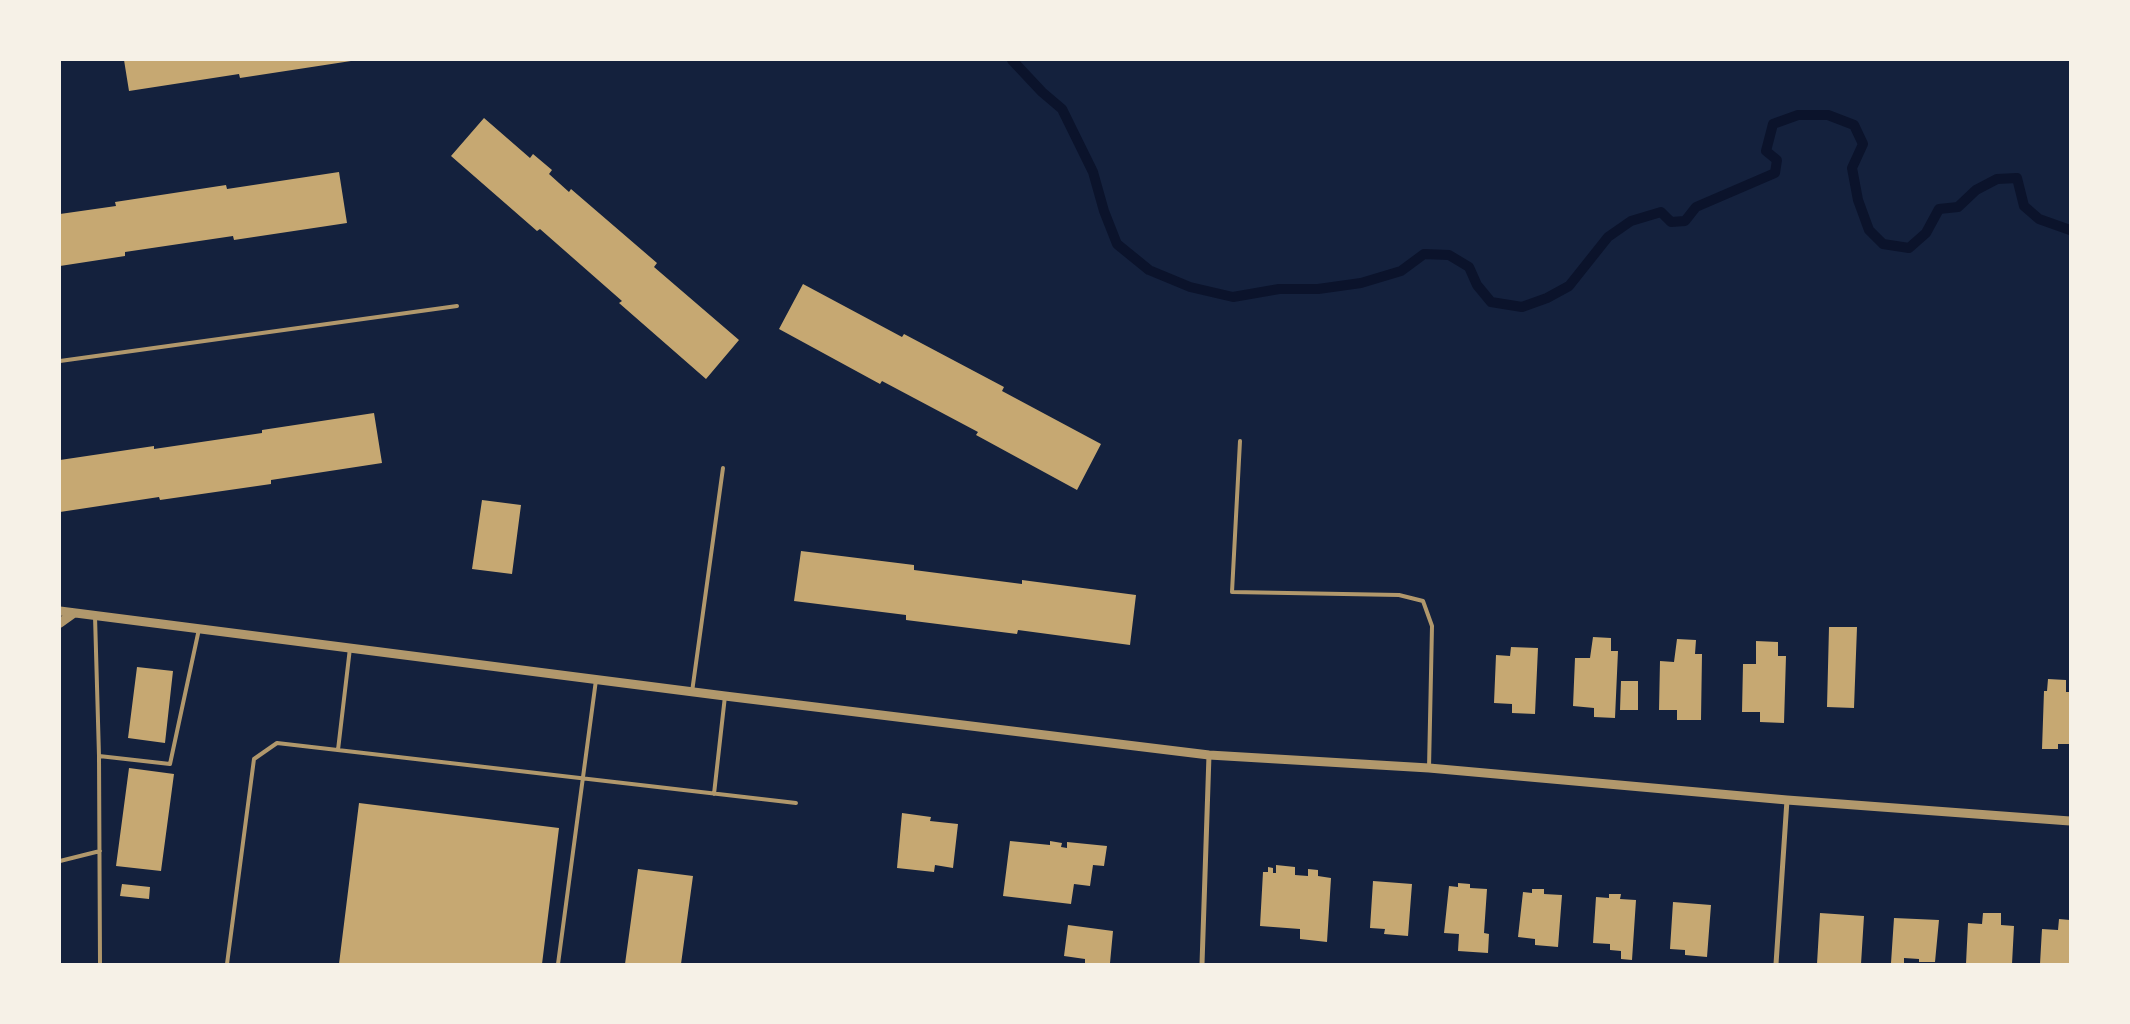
<!DOCTYPE html>
<style>
body{margin:0}
#map{position:relative;width:2130px;height:1024px;overflow:hidden;background:#14213d;font-family:Georgia,serif}
canvas{display:block}
.frame{position:absolute;inset:0;border:61px solid #f6f1e7;pointer-events:none}
</style>
<div id="map">
<canvas width="2130" height="1024"></canvas>
<div class="frame"></div>
</div>
<script>
const context = document.querySelector('canvas').getContext('2d');
context.lineJoin = 'round';
function stroke(path, color, width, dash) {
  context.strokeStyle = color;
  context.lineWidth = width;
  context.lineCap = dash ? 'butt' : 'round';
  context.setLineDash(dash || []);
  context.stroke(path);
}
function fillPath(path, color) {
  context.fillStyle = color;
  context.fill(path, 'evenodd');
}
const stream = new Path2D(`
 M1012 60 1042 92 1062 109 1093 172 1104 211 1117 244 1149 270 1190 287 1233 297 1279 289H1318L1361 283 1401 271 1424 254 1449 255 1469 267 1477 285 1491 302 1522 307 1547 298 1569 286 1608 237 1631 221 1661 212 1671 222 1685 221 1696 207 1775 173 1777 160 1766 151 1773 124 1798 115H1828L1854 125 1863 144 1852 168 1858 200 1869 230 1883 244 1909 248 1926 233 1939 209 1958 207 1976 190 1997 179 2017 178 2024 206 2039 219 2070 230`);
const building = new Path2D(`
 M124 60H351V61L240 78 239 74 129 91Z
 M484 118 530 158 533 154 552 170 549 174 569 192 571 189 657 263 654 267 739 340 706 379 619 303 622 301 540 229 537 231 451 156Z
 M339 172 347 223 234 240 233 236 125 252V256L60 266V214L116 206 115 202 226 185 227 189Z
 M803 284 902 337 904 334 1004 387 1002 391 1101 444 1077 490 976 435 978 432 882 381 880 384 779 329Z
 M374 413 382 463 271 480V484L160 500 159 497 60 512V460L154 446V449L262 433V430Z
 M482 500 521 505 512 574 472 569Z
 M801 551 914 565V570L1022 584V580L1136 595 1130 645 1018 630 1017 634 906 620V615L794 601Z
 M1829 627H1857L1854 708 1827 707Z
 M1593 637 1611 638V651H1618L1615 718 1594 717V708L1573 706 1575 658H1590Z
 M1677 639 1696 640 1695 654H1702L1701 720H1677V710H1659L1660 661 1674 662Z
 M1756 641 1778 642V656H1786L1784 723 1760 722V712H1742L1743 664H1756Z
 M1511 647 1538 648 1535 714 1512 713V704L1494 703 1496 655 1510 656Z
 M137 667 173 671 165 743 128 738Z
 M2048 679 2066 680V692H2070V744H2058V749H2042L2044 691H2047Z
 M1621 681H1638V710H1620Z
 M129 768 174 774 161 871 116 866Z
 M359 803 559 828 542 964H339Z
 M902 813 931 817 930 821 958 824 953 868 935 865 934 872 897 868Z
 M1010 841 1050 845V841L1062 843 1061 847 1067 848V842L1107 846 1104 866 1093 865 1090 886 1074 884 1071 904 1003 896Z
 M1276 865 1295 867V875L1308 876V869L1318 870V876L1331 878 1327 942 1300 939V929L1260 926 1263 872H1268V867L1273 868V873H1276Z
 M638 869 693 876 681 964H625Z
 M1373 881 1412 884 1408 936 1384 934 1385 929 1370 928Z
 M1458 883 1470 884V888L1487 889 1484 933 1489 934 1488 953 1458 951 1459 934 1444 933 1449 886 1458 887Z
 M122 884 150 887 149 899 120 896Z
 M1532 889H1544V894L1562 895 1558 947 1535 945V939L1518 937 1523 892 1532 893Z
 M1609 894H1621L1620 899 1636 900 1632 960 1621 959V951L1610 950V944L1593 943 1596 897 1609 898Z
 M1673 902 1711 905 1707 957 1685 955V950L1670 949Z
 M1820 913 1864 916 1861 964H1817Z
 M1983 913H2001V925L2014 926 2012 964H1966L1968 923 1982 924Z
 M1894 918 1939 920 1935 962H1919V959L1904 958V963H1891Z
 M2059 919 2070 920V964H2040L2042 929 2058 930Z
 M1068 925 1113 931 1110 963 1085 964V959L1064 956Z`);
const service = new Path2D(`
 M60 361 457 306
 M1240 441 1232 592 1399 595 1423 601 1432 626 1429 768
 M95 616 99 756 170 764 199 629
 M692 692 723 468
 M338 750 350 648
 M99 756 100 964
 M714 794 725 696
 M60 861 100 851
 M227 964 254 759 277 743 796 803
 M558 964 596 680`);
const minor = new Path2D(`
 M1202 964 1209 755
 M1776 964 1787 800`);
const tertiary = new Path2D(`
 M60 611 725 696 1209 755 1429 768 1787 800 2070 821
 M60 623 74 613`);
stroke(stream, '#0b132b', 10);
fillPath(building, '#c6a872');
stroke(service, '#b1986c', 4);
stroke(minor, '#b1986c', 5);
stroke(tertiary, '#b1986c', 9);
</script>
